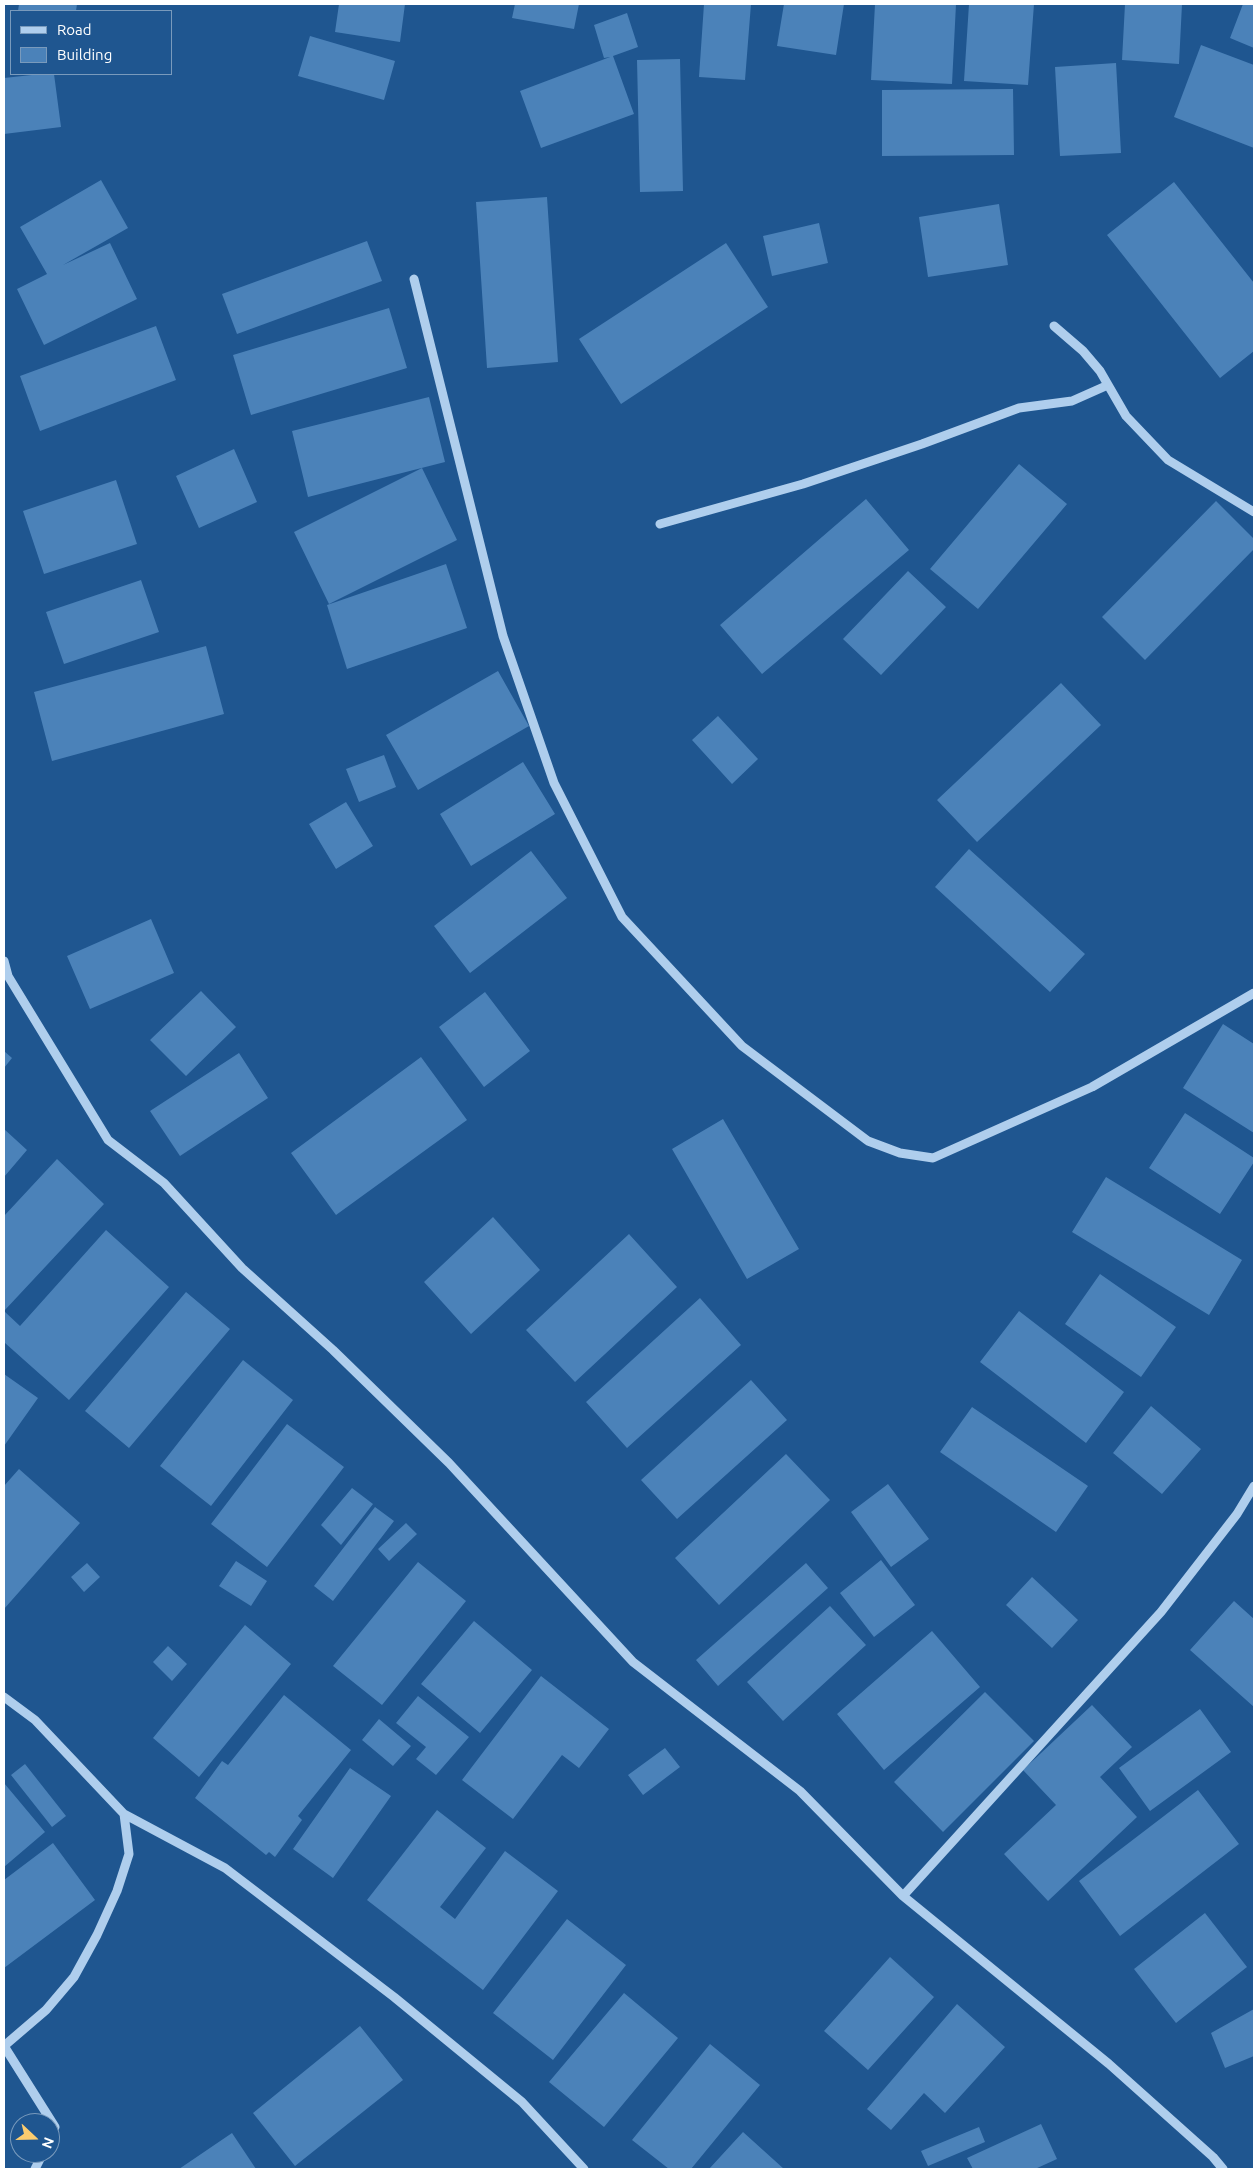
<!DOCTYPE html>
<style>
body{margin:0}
#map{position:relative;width:1258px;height:2173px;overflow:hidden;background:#1f5690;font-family:Ubuntu,sans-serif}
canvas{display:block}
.frame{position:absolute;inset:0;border:5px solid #fff;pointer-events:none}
.legend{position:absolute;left:10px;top:10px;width:162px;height:65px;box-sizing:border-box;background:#1f5690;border:1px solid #799abc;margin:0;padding:6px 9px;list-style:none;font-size:15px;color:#fff}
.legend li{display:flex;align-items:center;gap:10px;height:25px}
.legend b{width:25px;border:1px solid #799abc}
.north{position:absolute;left:10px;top:2113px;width:50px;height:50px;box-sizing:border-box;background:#1f5690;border:1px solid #799abc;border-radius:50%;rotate:111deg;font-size:14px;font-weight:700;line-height:20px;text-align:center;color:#fff}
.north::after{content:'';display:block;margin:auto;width:18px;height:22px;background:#fbcc6f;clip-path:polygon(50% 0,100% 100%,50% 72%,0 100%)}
</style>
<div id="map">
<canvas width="1258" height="2173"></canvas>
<div class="frame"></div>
<ul class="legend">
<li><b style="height:6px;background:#afceed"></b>Road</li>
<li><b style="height:14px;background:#4b82b9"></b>Building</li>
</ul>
<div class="north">N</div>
</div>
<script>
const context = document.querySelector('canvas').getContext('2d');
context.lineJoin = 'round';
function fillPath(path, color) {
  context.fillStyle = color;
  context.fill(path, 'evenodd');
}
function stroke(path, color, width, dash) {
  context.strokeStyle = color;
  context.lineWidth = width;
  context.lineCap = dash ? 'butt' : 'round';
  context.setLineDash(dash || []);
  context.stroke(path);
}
const building = new Path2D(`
 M19 4H77L76 11H18Z
 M339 4H405L400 42 335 32Z
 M515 4H579L574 29 512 18Z
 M704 4H751L745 80 699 77Z
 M784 4H844L836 55 777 46Z
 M875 4H956L952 84 871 80Z
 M969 4H1034L1028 85 964 81Z
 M1125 4H1182L1179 64 1122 60Z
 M1243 4H1254V48L1230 38Z
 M627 13 638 47 613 56 634 114 541 148 520 91 610 57 604 58 594 25Z
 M310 36 395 61 384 100 298 76Z
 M1201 45 1254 65V148L1174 117Z
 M680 59 683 191 640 192 637 60Z
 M1116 63 1121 153 1060 156 1055 67Z
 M41 74H54L61 127 4 134V78Z
 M1013 89 1014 155 882 156V90Z
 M101 180 128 228 63 265 110 243 137 299 44 345 17 289 47 274 20 227Z
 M1174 182 1254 283V351L1220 378 1107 235Z
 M547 197 558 362 487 368 476 202Z
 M999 204 1008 265 928 277 919 217Z
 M819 223 828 263 772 276 763 236Z
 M367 241 382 281 237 334 222 294Z
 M726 243 768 307 621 404 579 339Z
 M389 308 407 368 251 415 233 355Z
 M156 326 176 380 40 431 20 376Z
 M429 397 445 462 308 497 292 431Z
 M234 449 257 502 199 528 176 476Z
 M1019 464 1067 504 978 609 930 569Z
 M422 468 457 540 329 604 294 532Z
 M116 480 137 544 44 574 23 511Z
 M866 499 909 550 762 674 720 625Z
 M1216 501 1254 539V549L1145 660 1102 617Z
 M446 564 467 628 347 669 327 605Z
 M908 571 946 607 881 675 843 639Z
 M141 580 159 632 64 664 46 612Z
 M206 646 224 714 52 761 34 692Z
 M498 671 529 726 418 790 386 735Z
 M1061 683 1101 725 977 842 937 800Z
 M718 716 758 759 732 784 692 740Z
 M384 755 396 787 359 802 346 769Z
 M523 762 555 814 471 866 440 814Z
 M346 802 373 846 336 869 309 824Z
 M969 849 1085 954 1050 992 935 887Z
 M531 851 567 898 470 973 434 926Z
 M151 919 174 973 90 1009 67 956Z
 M201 991 236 1027 186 1076 150 1040Z
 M485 992 530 1051 484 1087 439 1027Z
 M1223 1024 1254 1044V1133L1183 1088Z
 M4 1051 12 1058 4 1068Z
 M239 1053 268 1098 180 1156 150 1111Z
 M421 1057 467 1120 336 1215 291 1153Z
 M1185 1113 1254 1158V1162L1220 1214 1149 1168Z
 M723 1119 799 1249 747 1279 672 1149Z
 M4 1129 27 1150 4 1177Z
 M57 1159 104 1204 4 1311 20 1326 106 1230 169 1287 69 1400 5 1343 4 1344V1216Z
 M1106 1177 1242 1260 1209 1315 1072 1232Z
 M493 1217 540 1270 471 1334 424 1282Z
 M629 1234 677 1287 575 1382 526 1330Z
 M1100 1274 1176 1327 1141 1377 1065 1324Z
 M186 1292 230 1329 129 1448 85 1411Z
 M700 1298 741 1345 627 1448 586 1402Z
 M1019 1311 1124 1392 1086 1443 980 1362Z
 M243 1360 293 1400 211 1506 160 1466Z
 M4 1374 38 1398 4 1446Z
 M751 1380 787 1420 677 1519 641 1480Z
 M1151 1406 1201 1449 1162 1494 1113 1453Z
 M972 1407 1088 1486 1056 1532 940 1452Z
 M287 1424 344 1467 267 1567 211 1524Z
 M786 1454 830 1500 719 1605 675 1558Z
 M19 1469 80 1523 4 1609V1486Z
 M888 1484 929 1539 891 1567 851 1512Z
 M352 1488 373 1504 341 1545 321 1525Z
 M375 1507 394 1521 333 1601 314 1586Z
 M406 1523 417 1534 389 1561 378 1549Z
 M881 1560 915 1605 874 1637 840 1593Z
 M236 1561 267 1581 251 1606 219 1586Z
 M418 1562 466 1601 382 1705 333 1666Z
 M87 1563 100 1577 84 1592 71 1577Z
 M806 1563 828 1588 718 1686 696 1660Z
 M1032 1577 1078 1620 1052 1648 1006 1605Z
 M1234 1601 1254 1619V1707L1190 1650Z
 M830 1606 866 1645 783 1721 747 1682Z
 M474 1621 532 1670 480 1733 421 1684Z
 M245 1625 291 1664 199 1777 153 1738Z
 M932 1631 980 1687 884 1770 837 1714Z
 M168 1646 187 1664 172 1681 153 1662Z
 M541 1676 609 1729 579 1768 562 1755 513 1819 462 1780Z
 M985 1692 1034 1741 943 1832 894 1782Z
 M284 1695 351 1750 298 1816 302 1820 275 1857 269 1852 266 1855 195 1798 222 1761 228 1765Z
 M418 1696 469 1737 436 1775 416 1759 426 1747 396 1723Z
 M1092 1705 1132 1747 1100 1777 1137 1817 1048 1901 1004 1854 1056 1805 1023 1770Z
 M1200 1709 1231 1752 1150 1811 1119 1768Z
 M379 1719 411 1746 393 1766 362 1740Z
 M665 1748 680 1767 643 1795 628 1775Z
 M25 1764 66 1816 52 1827 11 1775Z
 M350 1768 391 1796 333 1878 293 1849Z
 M4 1783 45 1832 4 1867Z
 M1198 1790 1239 1844 1120 1936 1079 1881Z
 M437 1810 486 1848 440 1907 455 1919 505 1851 558 1891 483 1990 367 1900Z
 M53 1843 95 1900 4 1968V1880Z
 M1205 1913 1247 1967 1176 2023 1134 1969Z
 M567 1919 626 1965 553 2060 493 2013Z
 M890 1957 934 1997 868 2070 824 2031Z
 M624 1993 678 2038 604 2127 549 2082Z
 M957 2004 1005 2047 945 2113 924 2093 891 2130 867 2109Z
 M1254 2009V2056L1225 2068 1211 2033Z
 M360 2026 403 2080 295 2166 253 2113Z
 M710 2044 760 2085 691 2169H669L632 2140Z
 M1041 2124 1057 2159 1035 2169H973L967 2158Z
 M979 2127 985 2142 928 2166 921 2151Z
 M743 2132 784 2169H709Z
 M232 2133 256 2169H179Z`);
const minor = new Path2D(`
 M414 279 503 636 554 783 622 917 742 1046 868 1141 900 1153 933 1158 1092 1087 1254 993
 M1054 326 1083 351 1100 371 1126 416 1168 460 1254 512
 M660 524 803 484 922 444 1019 408 1072 401 1108 385
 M4 961 8 976 108 1140 164 1183 242 1268 333 1350 449 1463 633 1662 800 1791 903 1896 1109 2064 1213 2157 1223 2169
 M4 1697 35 1720 124 1814 225 1868 394 1997 522 2102 584 2169
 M903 1896 1161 1612 1237 1514 1254 1486
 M50 2138 55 2127 4 2046 46 2010 74 1977 97 1935 117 1891 129 1854 124 1814
 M35 2169 43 2153`);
fillPath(building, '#4b82b9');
stroke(minor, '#afceed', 9);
</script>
